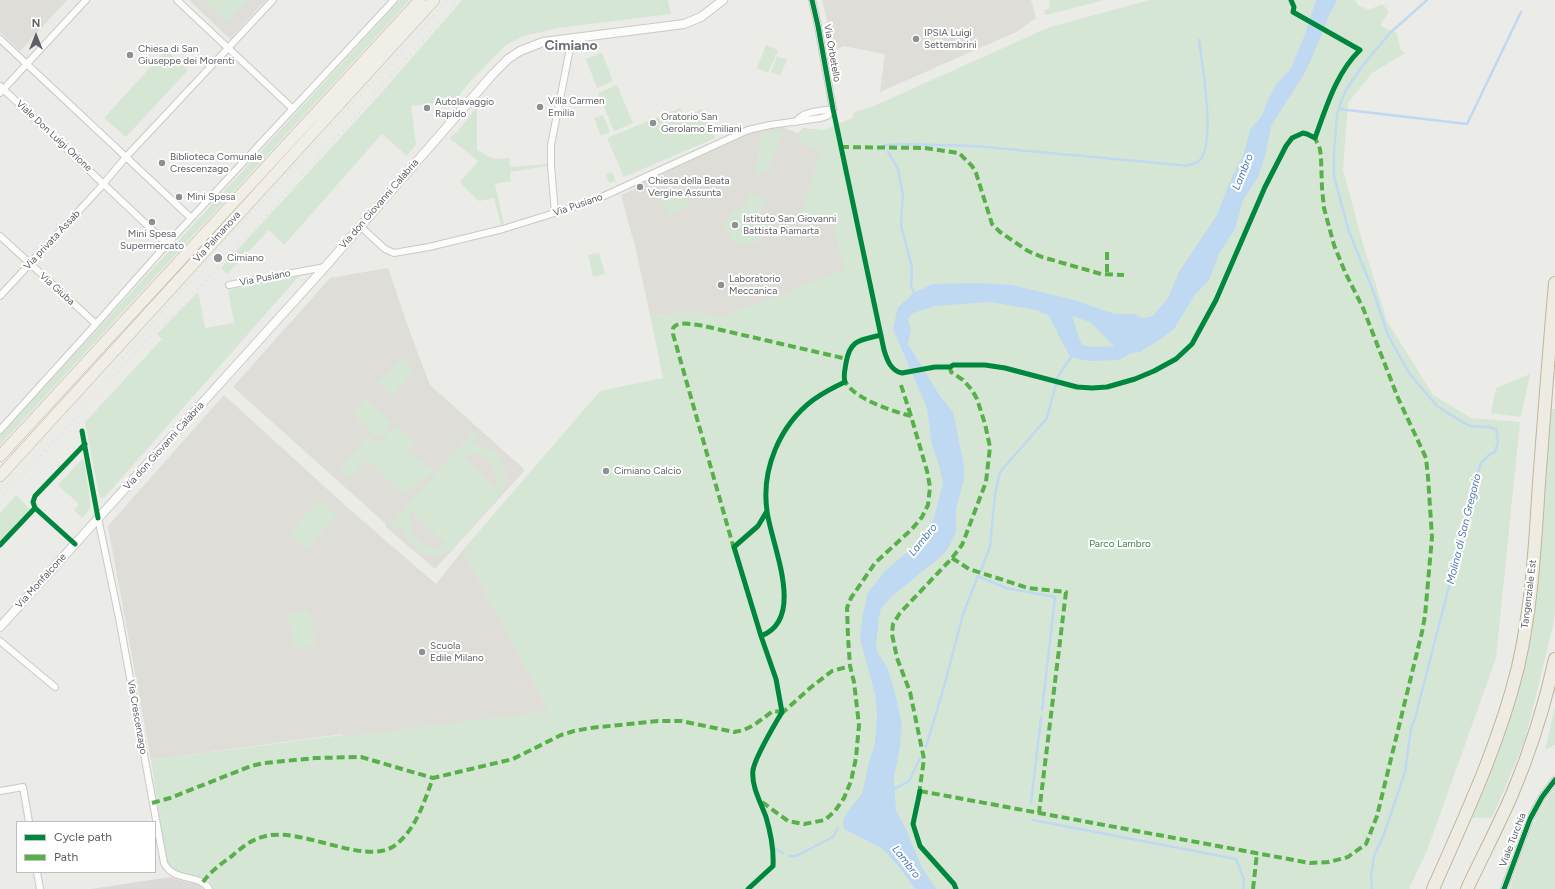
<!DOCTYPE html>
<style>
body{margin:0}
#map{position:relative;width:1555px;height:889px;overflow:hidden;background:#ebebe7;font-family:Figtree,sans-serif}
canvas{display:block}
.legend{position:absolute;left:16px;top:821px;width:140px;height:52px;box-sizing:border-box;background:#fff;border:1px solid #bebfc1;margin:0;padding:5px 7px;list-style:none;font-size:12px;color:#5d5f64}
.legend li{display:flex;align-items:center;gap:8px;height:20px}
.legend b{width:20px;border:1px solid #bebfc1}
.north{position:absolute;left:16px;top:16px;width:40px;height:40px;-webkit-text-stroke:3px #fff;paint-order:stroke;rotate:0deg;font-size:11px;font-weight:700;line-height:16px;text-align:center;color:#5d5f64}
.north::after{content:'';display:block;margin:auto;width:14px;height:18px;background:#5d5f64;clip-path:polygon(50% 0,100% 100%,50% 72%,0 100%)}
</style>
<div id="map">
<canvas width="1555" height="889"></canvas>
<ul class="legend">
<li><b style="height:5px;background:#00873e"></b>Cycle path</li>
<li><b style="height:5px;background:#58b04a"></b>Path</li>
</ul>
<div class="north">N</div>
</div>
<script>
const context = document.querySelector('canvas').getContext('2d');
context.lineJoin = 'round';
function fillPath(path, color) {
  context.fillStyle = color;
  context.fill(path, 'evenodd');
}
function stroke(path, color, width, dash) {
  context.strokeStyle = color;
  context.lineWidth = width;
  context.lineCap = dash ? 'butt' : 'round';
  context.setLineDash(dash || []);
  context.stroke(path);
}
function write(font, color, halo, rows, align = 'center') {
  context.font = font + ' Figtree,sans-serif';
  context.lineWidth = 4;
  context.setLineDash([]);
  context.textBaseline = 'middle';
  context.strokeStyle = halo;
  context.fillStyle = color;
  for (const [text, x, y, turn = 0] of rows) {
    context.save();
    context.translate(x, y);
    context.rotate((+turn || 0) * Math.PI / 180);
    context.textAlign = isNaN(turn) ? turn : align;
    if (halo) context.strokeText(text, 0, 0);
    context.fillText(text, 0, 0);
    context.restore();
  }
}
const industrial = new Path2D(`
 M170 877 185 882 198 884 203 889H91Z`);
const education = new Path2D(`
 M0 0H67L20 51 0 32Z
 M189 0H266L230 39Z
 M822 0H1031L1036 18 1016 32 880 92 885 54 844 46 834 50Z
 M783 126 786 129 798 133 803 128 823 130 846 260 833 350 710 316 666 314 650 315 636 250 621 195 635 189 634 187 755 131Z
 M388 268 412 338 430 385 525 470 435 569 386 527 385 523 233 387 330 278Z
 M224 395 348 508 436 584 463 550 554 720 345 747 342 734 151 760 108 526Z`);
const green = new Path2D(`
 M203 0H248L228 22Z
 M400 0H410L0 445V435Z
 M462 0H668L671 14 558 28 523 36 505 46 466 86 456 100 411 106 416 144 407 156 382 134 284 245 269 230 227 274 221 268 384 90Z
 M1049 0H1104L1046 15 1044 10 1050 8Z
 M1150 0H1334L1336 1 1337 0H1355L1358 5 1369 10 1382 4 1389 11 1380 26 1397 33 1400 47 1399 48 1405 53 1372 73 1348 103 1343 170 1361 237 1387 321 1433 395 1471 418 1520 422 1496 658 1428 848 1409 889H213L209 880 206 878H190L170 867 166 861 151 760 342 735 343 737 549 711 463 550 600 391 663 378 650 315 696 312 721 317 844 270 832 221H810L800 218 820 152 797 141 803 129 824 130 852 118 854 112 874 106 1050 27Z
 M766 45 778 50 768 73 757 68Z
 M166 50 188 70 126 137 104 118Z
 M602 53 613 81 597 88 586 59Z
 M777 56 787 60 780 76 771 72Z
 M617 85 633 123 614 131 598 93Z
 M477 107V150L494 159 509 158 510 167 547 164V166L510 172 511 181 495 184 504 224 501 226 494 198 479 201 460 182 478 161 449 138 457 132Z
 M680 108 683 117 702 109 715 138 624 177 607 138Z
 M603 115 610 132 601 136 594 118Z
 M778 130 784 131 767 172 759 175 754 174 763 131Z
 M612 172 616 181 609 183 606 174Z
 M681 185 690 206 668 216 659 195Z
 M749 193C756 197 759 194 766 200L761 211 768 225 759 241 745 246 731 239 725 225 730 212 745 206Z
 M599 253 605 274 593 277 588 255Z
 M299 276 104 498H101L99 494 85 422 162 339 157 334 197 293 199 295 205 328 234 323 228 290Z
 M402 358 415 370 392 395 378 383Z
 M1530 374 1521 417 1491 413 1496 388Z
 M366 399 393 424 378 439 352 414Z
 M1550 409H1555V608L1554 621 1525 740 1492 818H1469L1524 659Z
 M396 426 416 442 407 452 434 470 405 495 366 460 348 479 338 469 368 437 379 443Z
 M473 432 479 437 471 446C479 444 487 447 494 452 505 460 508 475 504 488 500 498 488 508 481 516 472 526 461 543 450 550 426 566 406 545 401 523L395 529 390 524ZM473 453C489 455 500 471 496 487L463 456ZM411 512H412L446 544C426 556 403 532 411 512Z
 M82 459 84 460 91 507 82 518 74 510 79 504 58 485Z
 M16 495 31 510 0 542V513Z
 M320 499 337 515 307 549 289 534Z
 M309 610 316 644 295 649 288 614Z
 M1555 706V745L1545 750Z
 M1555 788V889H1510C1522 855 1532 816 1555 788Z`);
const water = new Path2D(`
 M1316 0H1337L1330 13 1319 41 1306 71 1271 126 1266 153 1258 177 1243 200 1235 229 1219 254 1209 280 1194 296 1174 329 1159 340 1140 352 1128 354 1117 349 1090 322 1072 316 1082 346 1066 347 1048 315 1032 309 989 302 935 306 913 313 908 319 911 330 908 344 940 396 953 412 964 466V480L956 508V532L951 543 944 554 891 597 881 608 879 617 876 644 877 651 888 669 896 697 902 725 900 747 894 778 896 811 905 827 921 866 936 889H915L899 867 883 849 844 829 843 820 851 807 862 794 869 762 875 744 877 714 875 694 860 639 863 614 868 592 886 570 912 548 928 527 934 518 943 483 939 465 932 446 927 408 893 329 898 307 914 293 932 284 981 283 1012 285 1074 300 1115 314H1135L1143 318 1153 316 1168 298 1179 272 1217 215 1229 184 1244 153 1250 130 1262 115 1269 98 1277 83 1290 70 1304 37Z`);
const stream = new Path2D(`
 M1339 109 1467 124 1521 12
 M886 146 885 145 899 144 975 146 1179 165C1186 166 1194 165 1200 160 1216 141 1202 65 1199 40
 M888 152 898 169 903 194 901 225 912 268 911 287 915 294
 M1057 378 1075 351
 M981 570 990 547 995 494 1000 472 1047 418 1056 384
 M926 747 945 683 963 614 978 576 1006 588 1055 597 1042 710
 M893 790 909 781 920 758
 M1031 803 1041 718
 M1033 820 1236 859 1244 879 1243 889
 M776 849 783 853
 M789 856H796L833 837 838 828
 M1372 889 1371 877 1374 856 1383 837 1405 772 1411 728 1415 718 1467 517 1471 494 1481 463 1490 454 1495 452 1498 442 1496 429 1489 427 1471 426 1462 422 1437 406 1409 373 1388 335 1372 288 1349 232 1334 176V152L1337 115 1340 104 1346 90 1363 65 1390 33 1427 0`);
const river = new Path2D(`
 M1064 331 1075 351 1091 354 1118 353 1137 340`);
const minor = new Path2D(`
 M177 0 293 109
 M812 0 818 26 833 109
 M0 39 191 218
 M0 86 167 244
 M0 93 86 0
 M796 122C802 111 821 111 833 109
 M555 213 551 166V145L572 38
 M360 226 385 249 394 253 429 247 503 229 593 201 748 130 770 125 821 118 827 116 833 109
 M0 236 96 324
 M229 285 325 267
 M0 296 99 189 126 157 273 0
 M0 430 96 324 167 244 394 0
 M98 518 119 618 164 863C174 883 199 873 209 889
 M0 641 55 687
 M0 791 23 787 29 822
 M37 872 40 889
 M1504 889 1530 819 1542 797 1555 780`);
const tertiary = new Path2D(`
 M0 627 325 267 493 74 508 59 520 51 543 42 684 24 701 17 723 0`);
const trunk = new Path2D(`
 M0 456 420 0
 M0 476 434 0`);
const motorway = new Path2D(`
 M1433 889C1465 816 1499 745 1518 667 1532 607 1535 545 1539 483 1544 417 1549 350 1555 283
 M1467 889C1482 857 1499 825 1513 792 1531 749 1545 704 1555 659`);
const rail = new Path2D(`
 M123 358 187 282 448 0
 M0 500 134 354 214 272 284 196 459 0`);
const quiet = new Path2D(`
 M841 147 925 148 959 153 972 166 976 173 992 224 1000 232 1028 251 1042 257 1101 274 1124 275
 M1107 252V274
 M901 385 911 416
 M734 549 673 334C669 318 696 325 704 326L847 359
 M952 558 969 569 1028 588 1066 592 1039 813
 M781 714 810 688 832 671 850 666
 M920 791 1310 863 1329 862 1348 857 1366 844 1377 816 1422 632 1425 616 1432 537 1428 477 1426 458 1398 398 1363 308 1345 272 1334 245 1324 208 1322 188 1321 158 1320 149 1315 138 1316 135
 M919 794 924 759 910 692 897 658 892 634 893 624 900 613 952 558 962 545 986 482 990 447 985 424 977 399 972 390 963 380 951 372 950 367
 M762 802 788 821 804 824 825 820 835 811 844 798 851 781 856 758 859 725 854 682 850 666 848 637 847 608 851 598 875 563 912 529 922 517 928 505 930 487 927 471 911 416C894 412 848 397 844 378
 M152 803 170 798 251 766 264 763 316 758 361 757 433 778
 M203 882C210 872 222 863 232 856 242 847 252 839 266 836 302 827 365 866 394 846 416 830 424 802 433 778L513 759 561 735 574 731 590 728 658 721H681L734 732 744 730 754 725 773 711 782 712
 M1253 889 1257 853`);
const cycleway = new Path2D(`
 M812 0 818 26 833 109 884 350C887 360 891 371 902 373L935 367H950L953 365H985L1005 368 1077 387 1092 388 1107 387 1135 379 1154 371 1176 359 1192 344 1216 300 1265 187 1286 146 1292 138 1303 133 1307 134 1315 138C1326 108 1336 73 1360 50L1293 12 1294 7 1291 0
 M82 431 98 518
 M75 544 35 508 33 502 35 496 85 444
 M0 545 35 508
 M761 636C807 619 771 544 767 511 761 469 780 425 813 400 823 393 834 387 845 382 843 376 845 370 846 363 850 339 861 340 881 335
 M920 791 913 824 920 846 954 884 956 889
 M748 889 773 866C774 849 771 834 766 817 761 803 751 786 753 770 756 755 774 726 782 712L776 679 761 636 734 547 758 526 767 511
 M1504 889 1530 819 1542 797 1555 780`);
const markers = [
 [916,39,4,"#8f9092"],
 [130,55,4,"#8f9092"],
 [540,107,4,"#8f9092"],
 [427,108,4,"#8f9092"],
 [653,123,4,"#8f9092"],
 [162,163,4,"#8f9092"],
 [640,187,4,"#8f9092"],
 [179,197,4,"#8f9092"],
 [152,222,4,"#8f9092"],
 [735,225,4,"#8f9092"],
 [218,258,5,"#8f9092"],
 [721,285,4,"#8f9092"],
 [606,471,4,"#8f9092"],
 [422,652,4,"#8f9092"]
];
const poiNames = [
 ["IPSIA Luigi",924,33],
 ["Settembrini",924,45],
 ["Chiesa di San",138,49],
 ["Giuseppe dei Morenti",138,61],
 ["Villa Carmen",548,101],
 ["Emilia",548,113],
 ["Autolavaggio",435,102],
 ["Rapido",435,114],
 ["Oratorio San",661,117],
 ["Gerolamo Emiliani",661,129],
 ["Biblioteca Comunale",170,157],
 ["Crescenzago",170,169],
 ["Chiesa della Beata",648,181],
 ["Vergine Assunta",648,193],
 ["Mini Spesa",187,197],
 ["Istituto San Giovanni",743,219],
 ["Battista Piamarta",743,231],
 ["Mini Spesa",152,234,"center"],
 ["Supermercato",152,246,"center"],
 ["Cimiano",227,258],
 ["Laboratorio",729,279],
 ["Meccanica",729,291],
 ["Cimiano Calcio",614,471],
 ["Scuola",430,646],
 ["Edile Milano",430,658]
];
const streetNames = [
 ["Via Orbetello",832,53,80],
 ["Viale Don Luigi Orione",54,136,43],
 ["Via don Giovanni Calabria",379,204,-49],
 ["Via Pusiano",578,205,-19],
 ["Via Palmanova",217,237,-48],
 ["Via privata Assab",52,240,-47],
 ["Via Pusiano",265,278,-11],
 ["Via Giuba",57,289,42],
 ["Via don Giovanni Calabria",164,446,-48],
 ["Via Monfalcone",41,581,-48],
 ["Tangenziale Est",1529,594,-83],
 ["Via Crescenzago",137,717,80],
 ["Viale Turchia",1513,840,-69]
];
const parkNames = [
 ["Parco Lambro",1120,544]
];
const waterNames = [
 ["Lambro",1243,172,-68],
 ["Molina di San Gregorio",1464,529,-76],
 ["Lambro",923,540,-51],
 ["Lambro",906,862,52]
];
const districtNames = [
 ["Cimiano",571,46]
];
fillPath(industrial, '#dbdad7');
fillPath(education, '#deddd7');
fillPath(green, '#d6e6d5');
fillPath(water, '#bfd9f2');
stroke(stream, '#bfd9f2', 2.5);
stroke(river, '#bfd9f2', 14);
stroke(minor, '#c9c9c8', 8);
stroke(tertiary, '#c9c9c8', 10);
stroke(trunk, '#bfb698', 12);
stroke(motorway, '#bfb698', 14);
stroke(minor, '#fcfcfb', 6);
stroke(tertiary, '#fcfcfb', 8);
stroke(trunk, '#f0eee6', 11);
stroke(motorway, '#eeece2', 12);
stroke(rail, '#e2e2e2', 2.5, [1, 5]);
stroke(quiet, '#58b04a', 4, [8, 4]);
stroke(cycleway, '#00873e', 5);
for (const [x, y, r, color] of markers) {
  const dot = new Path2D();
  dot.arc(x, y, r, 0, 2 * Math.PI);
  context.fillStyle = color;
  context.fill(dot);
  stroke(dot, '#fff', 1.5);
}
write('10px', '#5d5f64', '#fff', poiNames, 'left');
write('10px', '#5d5f64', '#fff', streetNames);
write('10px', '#3e8145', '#fff', parkNames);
write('italic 11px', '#4e78af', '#fff', waterNames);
write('bold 14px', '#6e7175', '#fff', districtNames);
</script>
